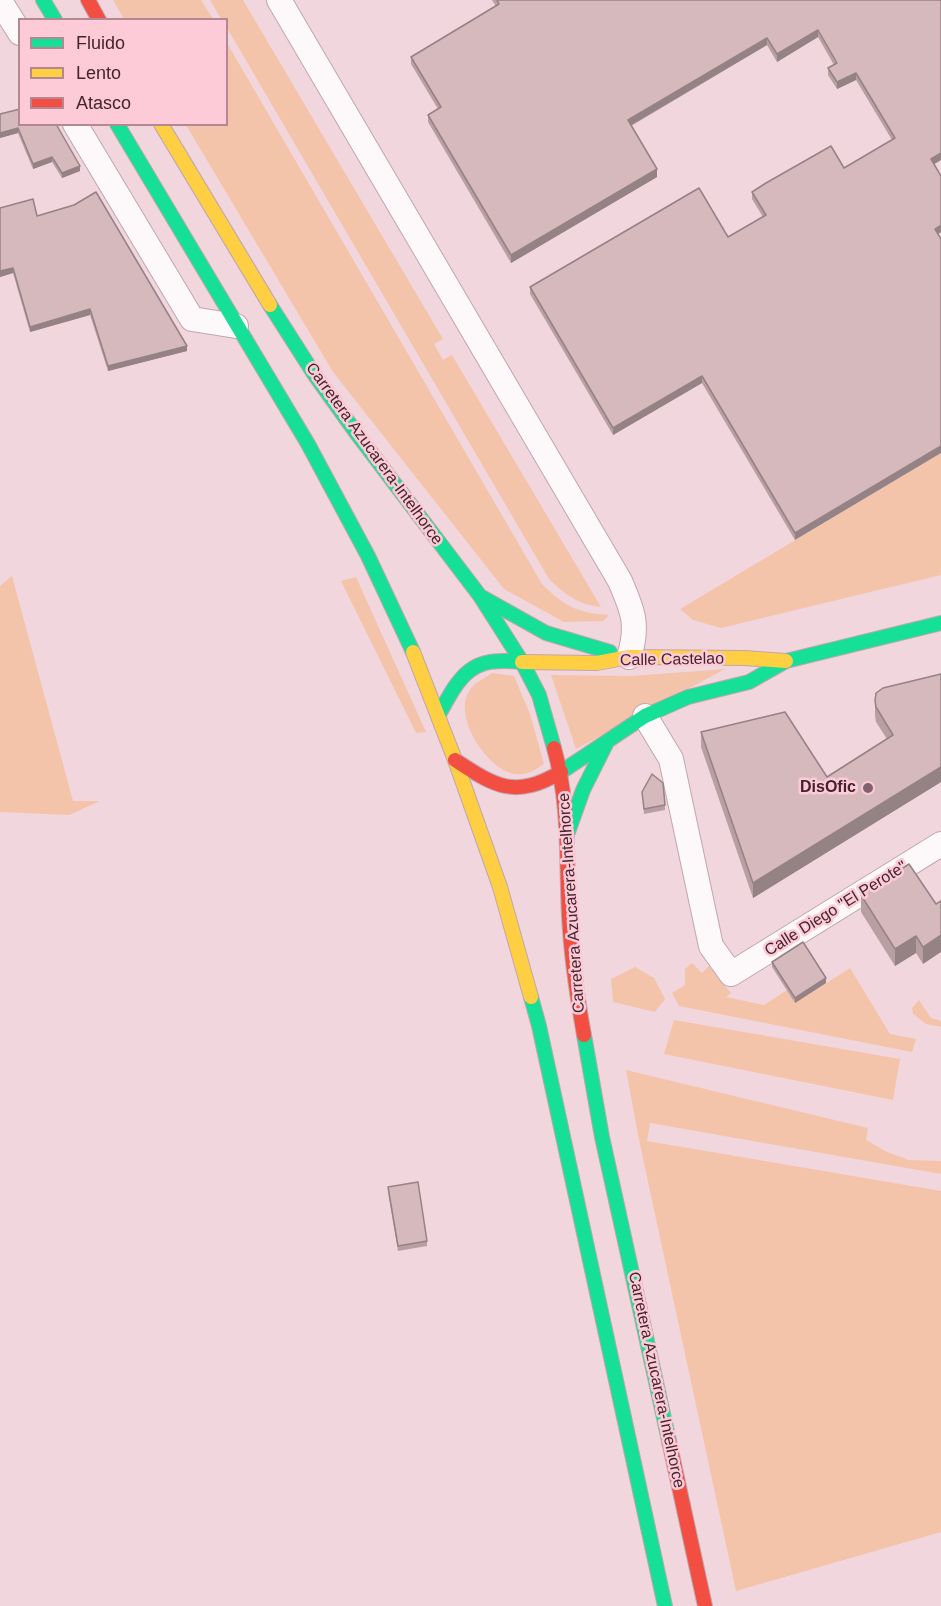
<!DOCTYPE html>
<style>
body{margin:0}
#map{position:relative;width:941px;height:1606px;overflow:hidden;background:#f2d6de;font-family:Arial,sans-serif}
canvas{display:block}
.legend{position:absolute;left:18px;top:18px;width:210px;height:108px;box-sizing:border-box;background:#fdcbd8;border:2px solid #b38894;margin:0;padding:8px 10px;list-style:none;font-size:18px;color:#43242e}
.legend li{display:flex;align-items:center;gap:12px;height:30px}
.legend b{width:30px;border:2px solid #b38894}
</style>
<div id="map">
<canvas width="941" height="1606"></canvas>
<ul class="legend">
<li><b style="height:8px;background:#16e098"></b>Fluido</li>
<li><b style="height:8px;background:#ffcf43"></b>Lento</li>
<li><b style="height:8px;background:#f24e42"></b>Atasco</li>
</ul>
</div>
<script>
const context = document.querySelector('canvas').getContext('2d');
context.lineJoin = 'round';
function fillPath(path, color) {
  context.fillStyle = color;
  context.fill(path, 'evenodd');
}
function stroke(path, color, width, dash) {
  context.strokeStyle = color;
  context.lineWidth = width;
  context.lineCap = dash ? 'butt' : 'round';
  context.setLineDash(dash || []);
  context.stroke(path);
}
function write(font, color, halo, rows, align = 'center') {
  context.font = font + ' Arial,sans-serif';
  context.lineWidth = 5;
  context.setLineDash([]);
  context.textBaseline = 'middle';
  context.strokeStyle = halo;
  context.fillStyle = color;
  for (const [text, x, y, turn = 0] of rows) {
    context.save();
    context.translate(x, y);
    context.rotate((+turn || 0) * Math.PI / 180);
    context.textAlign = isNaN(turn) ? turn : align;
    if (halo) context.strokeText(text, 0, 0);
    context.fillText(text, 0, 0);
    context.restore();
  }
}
const green = new Path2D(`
 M113 0H201L213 19H124Z
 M210 0H243L443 339 434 344 443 360 452 355 601 607C579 605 564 594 549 579L227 28 226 20 221 19Z
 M227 43 542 584C564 606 577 613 609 615L603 621 564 622 504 589 333 372 186 125 226 124Z
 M941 453V575L721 628 693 620 680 609Z
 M12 576 73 801H100L69 815 0 812V586Z
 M356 577 426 732 416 733 341 581Z
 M725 669 576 749 551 675 631 676Z
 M492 673 514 676 530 714 544 764C534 771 527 775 515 774 488 771 451 715 470 690 474 683 485 678 492 673Z
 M692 963 702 973 709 966 731 993 726 997 764 1005 787 990 795 1003 850 968 890 1034 916 1039 912 1052 679 1006 672 993 685 985V969Z
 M635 967 654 978 665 999 655 1012 613 1002 611 979Z
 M919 1000 931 1018 941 1021V1027L926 1024 913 1014 912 1008Z
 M674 1020 900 1059 893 1100 664 1054Z
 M626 1070 868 1128 866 1140 887 1152 909 1160 941 1161V1174L650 1123 647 1141 941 1191V1532L736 1591 639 1140Z`);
const street = new Path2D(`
 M279 0 620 581C633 611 639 625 629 657
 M0 1 20 33
 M75 124 192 319 236 326
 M645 716 671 759 711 946 731 974 941 844`);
const fast = new Path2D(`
 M43 0 55 20
 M117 124 308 444 368 556 413 652
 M270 305 314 374 357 434 480 596 522 662 539 695 554 748
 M480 596 546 633 610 652
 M438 716C461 674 470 656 522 662
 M561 772 645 716 688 697 749 682 786 661 941 623
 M568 832 583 790 606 744
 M531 997 539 1026 665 1606
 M584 1035 602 1137 669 1441`);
const slow = new Path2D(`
 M161 124 270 305
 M413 652 455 760 500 887 531 997
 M522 662 597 663 629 657 744 658 786 661`);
const jam = new Path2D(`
 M88 0 99 20
 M554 748C570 805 566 858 569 916 571 956 577 996 584 1035
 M455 760C496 787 515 799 561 772
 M669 1441 705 1606`);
const wall = new Path2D(`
 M492 0H941V160L934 164 941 232 938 234 795 540 702 383 613 435 530 294V287L728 237 763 217 752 199V192L844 168 892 140 856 80 837 89 828 75V68L834 65 818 37 777 62 767 45 631 126 657 177 511 263 428 122V115L438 109 411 64V57L496 6Z
 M0 114 80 171 62 178 52 162 33 169 18 133 0 138Z
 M0 208 37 216 187 351 108 371 90 315 30 332 13 273 0 277Z
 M875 701 941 782 753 898 701 747V732L827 777 887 739 876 722 875 716Z
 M642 792 665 805V810L644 814Z
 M861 895 936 904 923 964 916 953 895 966 861 912Z
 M772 962 826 983 795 1003 772 967Z
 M388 1187 427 1241V1246L398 1251 388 1192Z`);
const shadedWall = new Path2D(`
 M818 30V37L777 62V54Z
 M767 38V45L628 127V120Z
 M856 73V80L837 89V82Z
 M18 128V133L0 138V133Z
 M941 153V160L931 166V159Z
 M52 157V162L33 169V164Z
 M80 166V171L62 178V173Z
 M657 169V177L511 263V255Z
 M941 225V232L935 236V229Z
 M13 268V273L0 277V271Z
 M90 309V315L30 332V327Z
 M187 346V351L108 371V366Z
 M702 376V383L613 435V428Z
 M941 446V453L795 540V533Z
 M941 767V782L753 898V883Z
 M941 935V952L923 964V947Z
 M916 936V953L895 966V949Z
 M826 978V983L795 1003V998Z`);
const building = new Path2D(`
 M497 0H941V153L931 159 941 176V225L935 229 941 239V446L795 533 702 376 613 428 530 287 699 188 728 237 766 215 752 192 766 183 831 146 844 168 895 138 856 73 837 82 828 68 837 63 818 30 777 54 767 38 628 120 657 169 511 255 428 115 441 107 411 57 499 4Z
 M20 109V124H56L80 166 62 173 52 157 33 164 18 128 0 133V114Z
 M96 192 187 346 108 366 90 309 30 327 13 268 0 271V208L33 199 37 216 74 205Z
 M941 674V767L753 883 701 732 785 712 827 777 893 735 876 707 875 701 876 693 883 688Z
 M652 774 663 783 665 805 644 809 642 792Z
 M909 864 936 904 941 901V935L923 947 916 936 895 949 861 895Z
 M803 942 826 978 795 998 772 962Z
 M418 1182 427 1241 398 1246 388 1187Z`);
const markers = [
 [868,788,6,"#80626c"]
];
const streetNames = [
 ["Carretera Azucarera-Intelhorce",374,454,54],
 ["Calle Castelao",672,660,-1],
 ["Carretera Azucarera-Intelhorce",572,903,-94],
 ["Calle Diego \"El Perote\"",836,909,-32],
 ["Carretera Azucarera-Intelhorce",656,1380,78]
];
const poiNames = [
 ["DisOfic",856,788]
];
fillPath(green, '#f3c4aa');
stroke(street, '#c0a6ae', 26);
stroke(fast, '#c0a6ae', 16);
stroke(slow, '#c0a6ae', 16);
stroke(jam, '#c0a6ae', 16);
stroke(street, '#fdf9fa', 24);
stroke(fast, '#16e098', 14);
stroke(slow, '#ffcf43', 14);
stroke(jam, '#f24e42', 14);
fillPath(wall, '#b79fa2');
fillPath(shadedWall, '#958284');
fillPath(building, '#d5b9bc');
stroke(building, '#958284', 1.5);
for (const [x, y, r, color] of markers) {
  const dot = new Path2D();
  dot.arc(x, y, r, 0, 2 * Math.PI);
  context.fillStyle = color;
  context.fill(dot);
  stroke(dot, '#fdcbd8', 2);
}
write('16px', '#43242e', '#fdcbd8', streetNames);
write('bold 16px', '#43242e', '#fdcbd8', poiNames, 'right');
</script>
